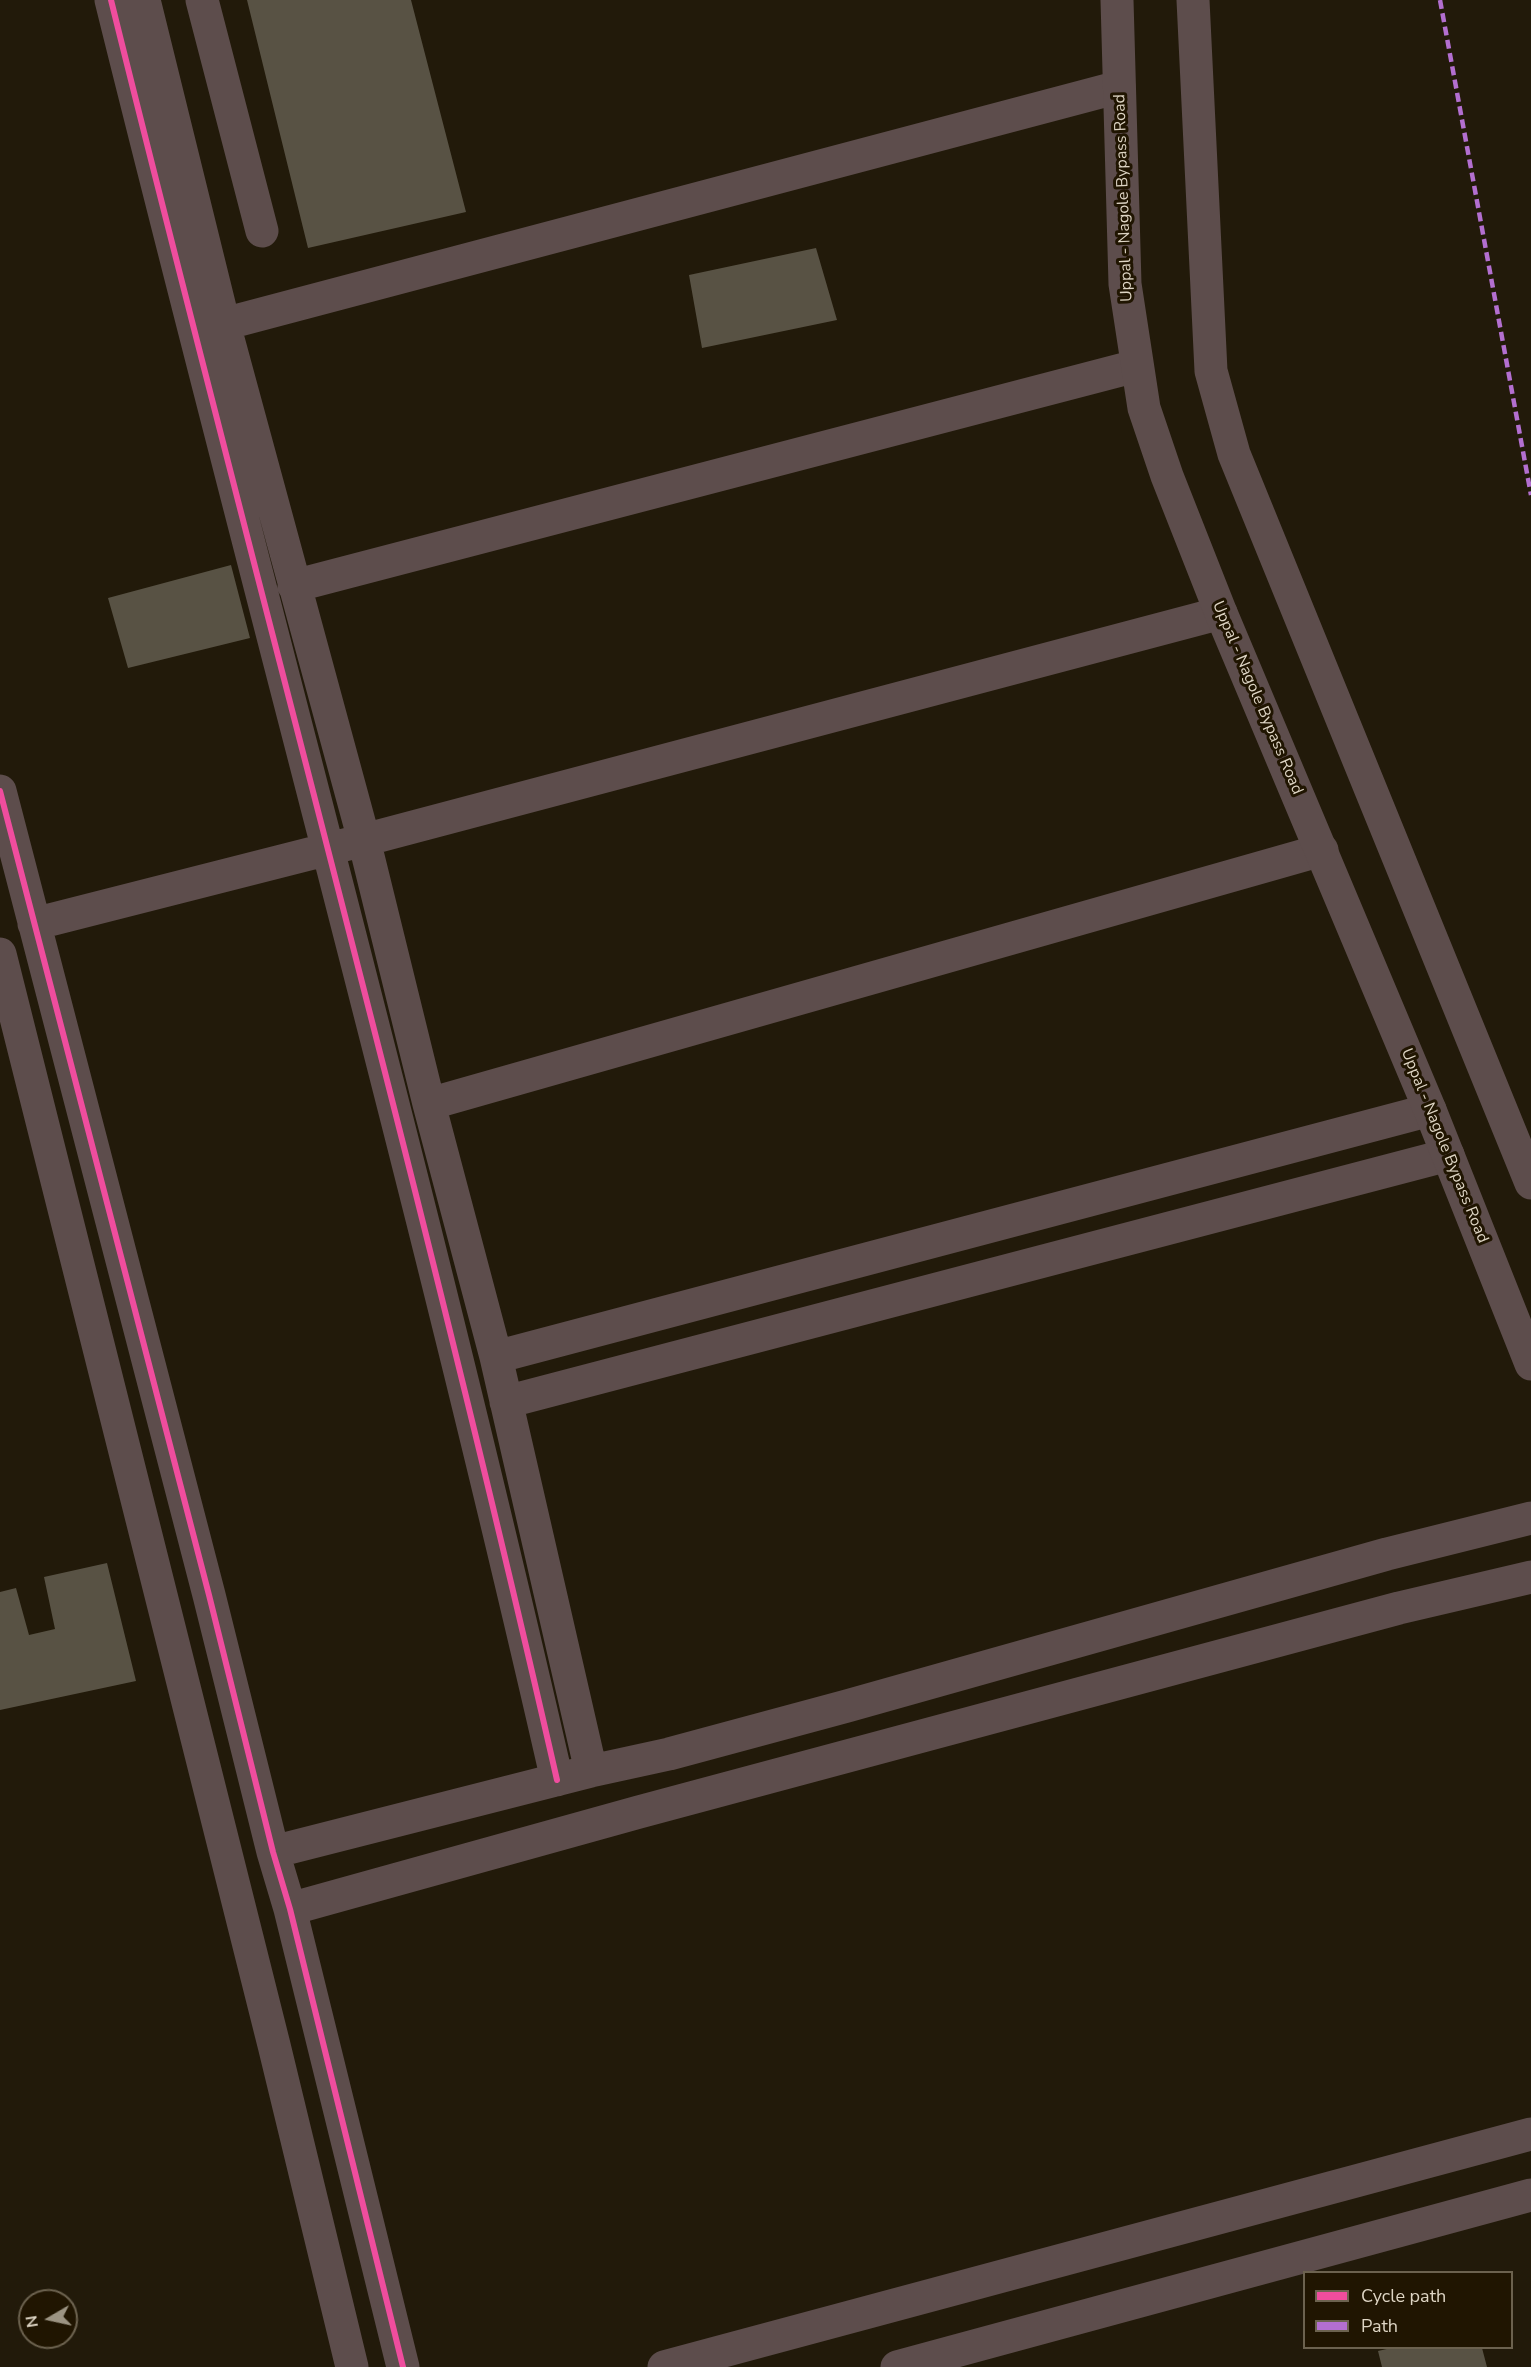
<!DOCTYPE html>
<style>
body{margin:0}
#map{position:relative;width:1531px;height:2367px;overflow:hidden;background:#221a0a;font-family:"Nunito Sans",sans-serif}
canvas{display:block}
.legend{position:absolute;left:1303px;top:2271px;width:210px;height:78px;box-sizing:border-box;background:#201501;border:2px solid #6c624f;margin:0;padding:8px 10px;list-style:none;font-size:18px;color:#ded5c4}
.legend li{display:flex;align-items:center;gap:12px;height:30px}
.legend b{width:30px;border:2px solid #6c624f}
.north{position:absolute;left:18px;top:2289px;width:60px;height:60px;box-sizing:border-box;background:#201501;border:2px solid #6c624f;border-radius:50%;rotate:261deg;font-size:16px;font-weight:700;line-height:24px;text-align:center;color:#ded5c4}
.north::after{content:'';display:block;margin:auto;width:21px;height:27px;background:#9c9483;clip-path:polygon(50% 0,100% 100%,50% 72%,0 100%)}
</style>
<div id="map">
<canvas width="1531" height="2367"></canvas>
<ul class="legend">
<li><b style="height:8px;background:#ef4d9e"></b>Cycle path</li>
<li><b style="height:8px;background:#b36fd0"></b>Path</li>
</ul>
<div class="north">N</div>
</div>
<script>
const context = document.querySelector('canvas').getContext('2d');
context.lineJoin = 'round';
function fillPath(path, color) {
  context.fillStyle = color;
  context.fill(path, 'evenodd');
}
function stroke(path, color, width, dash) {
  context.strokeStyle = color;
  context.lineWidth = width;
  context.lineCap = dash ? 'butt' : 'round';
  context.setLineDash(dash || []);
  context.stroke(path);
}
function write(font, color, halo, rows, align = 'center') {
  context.font = font + ' "Nunito Sans",sans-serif';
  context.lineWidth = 6;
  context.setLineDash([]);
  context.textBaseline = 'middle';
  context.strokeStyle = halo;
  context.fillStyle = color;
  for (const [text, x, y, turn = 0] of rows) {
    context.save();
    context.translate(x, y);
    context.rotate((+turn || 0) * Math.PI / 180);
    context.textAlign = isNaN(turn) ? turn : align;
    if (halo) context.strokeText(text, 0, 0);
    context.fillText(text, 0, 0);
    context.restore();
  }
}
const building = new Path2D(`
 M247 0H411L466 212 308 248Z
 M816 248 837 320 702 348 689 275Z
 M231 565 250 638 128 668 108 598Z
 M107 1563 136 1681 0 1710V1592L16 1588 29 1635 55 1629 44 1577Z
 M1391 2348H1482L1487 2367H1382L1378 2351Z`);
const minor = new Path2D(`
 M111 0C258 594 421 1183 557 1780
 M144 0 224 324 364 840 429 1104 496 1357 591 1771
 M202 0 262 231
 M224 324 1119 87
 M294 586 1136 366
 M0 791 209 1595 273 1852 290 1909 403 2367
 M34 924 364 840 1221 613
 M0 954 274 2045 352 2367
 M429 1104 1322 850
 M496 1357 1430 1110
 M506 1402 1448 1155
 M273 1852 591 1771 669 1754 847 1706 1387 1554 1531 1518
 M290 1909 639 1812 1399 1608 1531 1577
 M664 2367 1531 2134
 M897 2367 1531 2195`);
const tertiary = new Path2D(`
 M1117 0 1125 284 1144 408 1167 476 1221 613 1430 1110 1531 1364
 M1193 0 1211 371 1234 454 1531 1183`);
const quiet = new Path2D(`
 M1440 0 1531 495`);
const cycleway = new Path2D(`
 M111 0C258 594 421 1183 557 1780
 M0 791 209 1595 273 1852 290 1909 403 2367`);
const streetNames = [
 ["Uppal - Nagole Bypass Road",1124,198,-92],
 ["Uppal - Nagole Bypass Road",1257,698,67],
 ["Uppal - Nagole Bypass Road",1444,1146,68]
];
fillPath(building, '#585244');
stroke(minor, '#5d4d4c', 33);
stroke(tertiary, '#5d4d4c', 33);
stroke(quiet, '#b36fd0', 4.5, [9, 4.5]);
stroke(cycleway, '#ef4d9e', 6);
write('16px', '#ded5c4', '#201501', streetNames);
</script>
